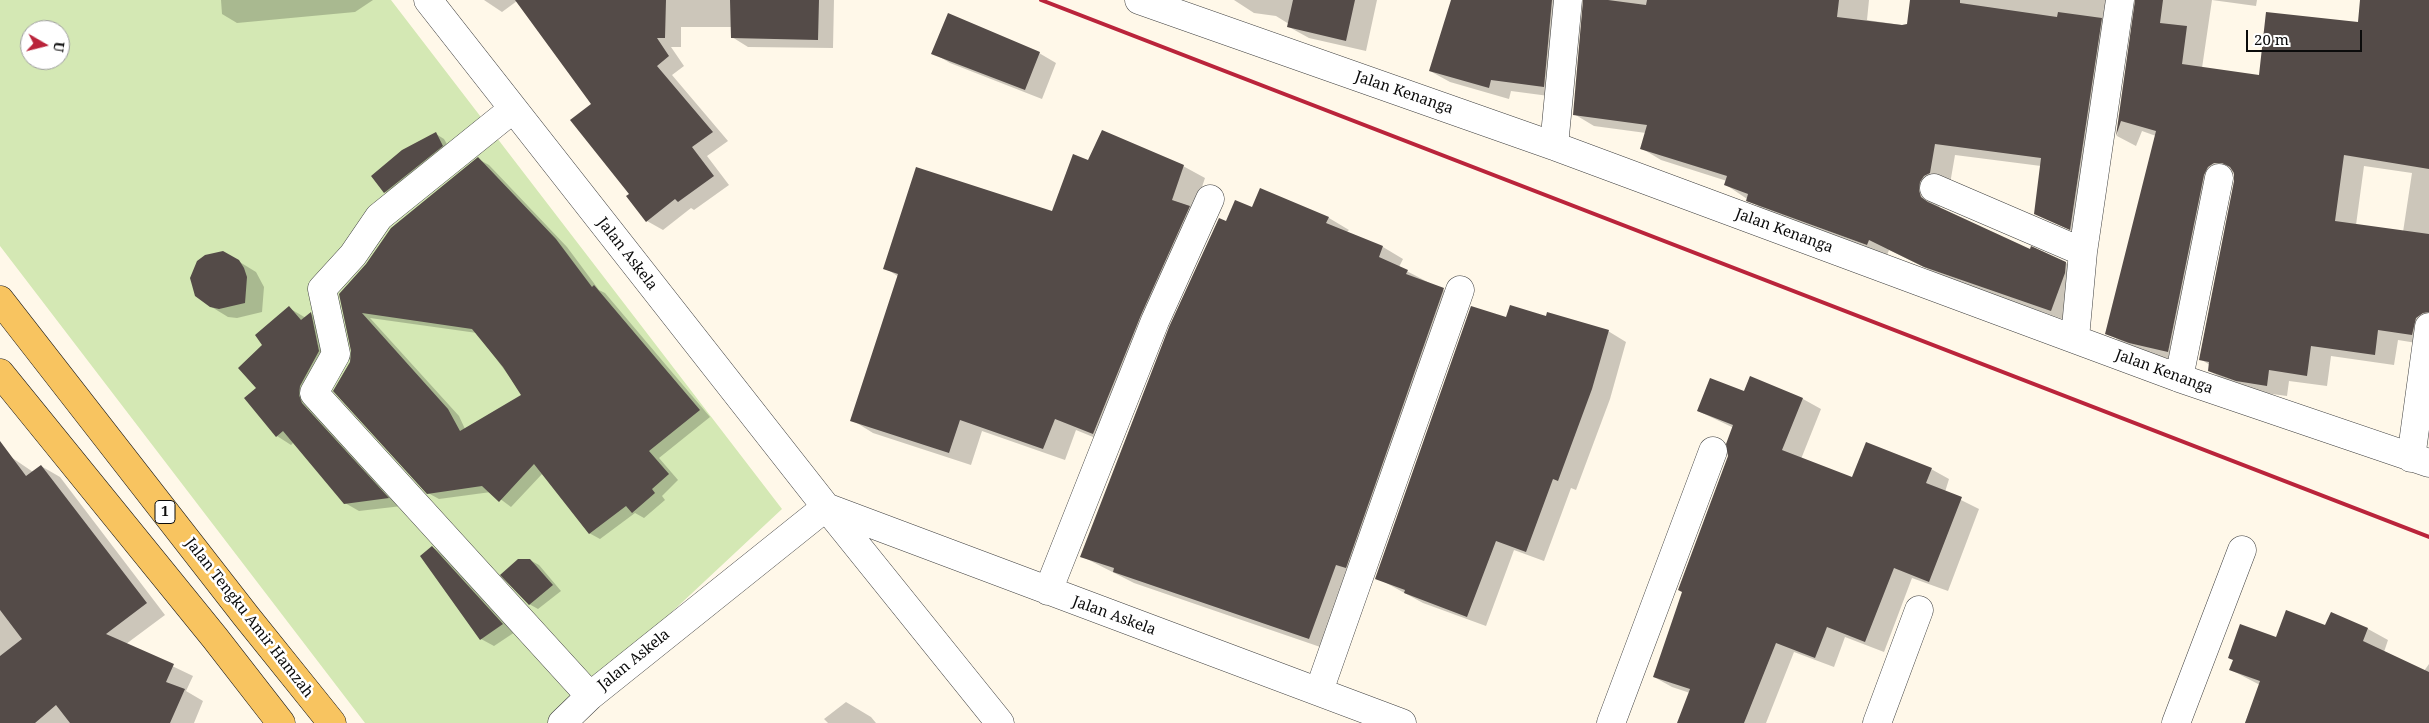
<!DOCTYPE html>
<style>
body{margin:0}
#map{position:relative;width:2429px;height:723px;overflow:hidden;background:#fff8e9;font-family:"Noto Serif",serif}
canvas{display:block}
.north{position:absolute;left:20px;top:20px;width:50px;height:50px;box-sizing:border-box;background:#fff;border:1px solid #9d9d9d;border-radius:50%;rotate:98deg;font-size:14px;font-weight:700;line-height:20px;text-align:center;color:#0b0b0b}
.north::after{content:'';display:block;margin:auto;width:18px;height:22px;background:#ba243b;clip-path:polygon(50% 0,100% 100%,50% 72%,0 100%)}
.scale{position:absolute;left:2246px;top:30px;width:116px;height:22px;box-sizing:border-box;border:2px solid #0b0b0b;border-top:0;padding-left:6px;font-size:15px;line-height:18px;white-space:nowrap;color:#0b0b0b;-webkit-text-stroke:4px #fff;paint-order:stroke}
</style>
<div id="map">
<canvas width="2429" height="723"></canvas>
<div class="north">U</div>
<div class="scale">20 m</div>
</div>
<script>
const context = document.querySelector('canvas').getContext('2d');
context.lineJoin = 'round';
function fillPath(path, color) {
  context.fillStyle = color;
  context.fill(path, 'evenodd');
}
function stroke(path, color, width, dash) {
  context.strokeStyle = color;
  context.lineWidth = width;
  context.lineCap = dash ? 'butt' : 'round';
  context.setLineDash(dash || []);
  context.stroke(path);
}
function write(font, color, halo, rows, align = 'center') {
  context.font = font + ' "Noto Serif",serif';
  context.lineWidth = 5;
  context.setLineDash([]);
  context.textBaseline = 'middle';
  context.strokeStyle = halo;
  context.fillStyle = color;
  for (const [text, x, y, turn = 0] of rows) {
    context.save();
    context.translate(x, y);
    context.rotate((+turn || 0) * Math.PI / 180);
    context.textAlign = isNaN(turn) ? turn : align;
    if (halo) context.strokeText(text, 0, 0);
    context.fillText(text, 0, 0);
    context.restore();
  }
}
const green = new Path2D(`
 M0 0H391L782 509 553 723H365L0 246ZM30 30H60V60H30Z`);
const shadow = new Path2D(`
 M221 0H373L355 12 237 23 222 14Z
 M484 0H834L833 48 748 47 732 37V27H681V47H671L684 66 672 75 728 141 707 156 729 185 694 210 691 208 663 230 647 221 628 197 631 194 593 104 517 1 502 12Z
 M1234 0H1377L1366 51 1309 38 1289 27V24L1276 16 1254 13Z
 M1452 0H1578L1564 98 1511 91 1509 99 1450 82 1430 71Z
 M1585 0H1869L1867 20 1908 26 1911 0H2130L2090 240 2036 213 2041 166 1955 155 1950 184 1938 203 1941 210 2031 250 2066 263 2086 275 2071 322 1946 278 1889 250 1887 255 1767 212 1726 185 1727 181 1661 160 1641 148 1646 133 1594 126 1574 114Z
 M2136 0H2257L2256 6 2212 0 2202 68 2260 76 2359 23 2361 0H2429V345L2398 340 2394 365 2331 356 2327 386 2289 381 2287 396 2257 392 2229 382 2209 371 2210 365 2200 359 2236 181 2235 173 2228 179 2188 363 2150 354 2127 345 2107 333 2156 136 2142 131 2136 146 2117 136ZM2364 166 2412 173 2403 232 2356 225Z
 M933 53H1039L1056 63 1042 99 950 63Z
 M436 134 444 139 451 151 394 197 385 192Z
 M478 159 489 165 567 247 599 290 605 293 710 417 659 458 678 480 662 496 665 500 644 518 635 513 600 539 589 533 543 473 511 507 491 492 439 499 428 493 351 362 353 351 340 294ZM370 318 477 333 523 395 465 429 459 416Z
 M1089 161 1183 166 1205 178 1115 446 1076 430 1065 460 982 431 971 465 873 433 852 420 899 277 885 268 1052 212Z
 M1252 208 1329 218 1349 230 1347 232 1383 247 1403 259 1399 267 1464 301 1329 650 1134 583 1081 556 1226 222Z
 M238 261 256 272 264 287 262 312 237 318 228 317 210 306Z
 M289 308 306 318 311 314 325 322 316 413 402 506 359 511 345 503 294 442 291 445 277 436 258 388 263 345Z
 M1547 317 1608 331 1626 342 1610 399 1576 490 1571 488 1544 561 1514 550 1486 626 1423 603 1377 578 1507 319Z
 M1750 377 1803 399 1821 409 1801 459 1853 479 1931 469 1949 479 1945 492 1979 509 1948 591 1912 578 1884 652 1845 637 1834 667 1794 652 1766 723H1678L1690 693 1672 687 1654 677 1729 457 1734 428 1698 411 1744 393Z
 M11 457 33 472 41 466 60 477 165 615 126 644 193 676 186 691 203 701 194 723H0V466Z
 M432 547 445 555 515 632 494 646 481 639Z
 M530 560 539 565 561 591 538 609 529 604Z
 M2331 614 2368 629 2388 640 2384 652 2424 671 2429 664V723H2245L2260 685 2231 670 2277 639 2326 626Z
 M846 702 871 717 876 723H828L824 719Z`);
const building = new Path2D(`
 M515 0H666L665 38H657L669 56 657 66 713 132 692 147 714 176 678 202 675 199 646 222 626 196 629 194 570 120 591 104Z
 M730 0H819L818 40 731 38Z
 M1293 0H1355L1346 41 1287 27Z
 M1451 0H1552L1544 87 1491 80 1489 88 1429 71Z
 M1583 0H1608L1646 5 1647 0H1839L1837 17 1902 25 1907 24 1910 0H1960V3L2057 17 2058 12 2102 18 2070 230 2034 214 2041 158 1935 144 1930 173 1924 176 1920 182 1919 190 1921 197 1928 202 2030 249 2031 246 2066 262 2065 273 2051 311 1924 267 1869 240 1867 245 1746 201 1748 194 1724 185 1727 176 1640 149 1647 125 1573 115Z
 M2135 0H2163L2160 23 2187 26 2182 64 2259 75 2266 12 2358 22 2360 0H2429V169L2344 155 2335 221 2429 234V312L2423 313 2416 318 2412 335 2378 330 2375 355 2311 346 2307 376 2269 370 2267 386 2236 381 2208 371 2209 362 2199 360 2234 181V173L2230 167 2222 163H2214L2208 167 2204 175 2168 352 2129 343 2105 334 2156 131 2121 121 2116 136Z
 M948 13 1040 52 1025 90 931 54Z
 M1102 130 1184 165 1172 200 1190 206 1141 315 1093 434 1055 419 1043 449 960 420 949 453 850 421 898 274 883 269 916 167 1052 211 1073 154 1088 160Z
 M436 132 443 146 384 193 371 176 402 150Z
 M478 157 556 239 592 287 594 285 700 410 649 451 669 474 652 489 655 493 632 513 626 506 589 534 534 464 499 502 482 486 427 494 333 391 350 362 351 351 339 294 366 264 391 228ZM362 313 472 329 503 367 521 395 460 431 448 409Z
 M1260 188 1329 217 1326 223 1383 246 1379 257 1408 270 1406 274 1444 288 1346 568 1336 565 1309 639 1113 572 1114 568 1080 557 1169 327 1219 218 1226 221 1235 200 1252 207Z
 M223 251 239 260 244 268 247 277 245 303 219 309 210 307 195 296 190 278 197 261 205 255Z
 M1510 305 1546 316 1547 312 1609 330 1592 389 1558 481 1553 479 1526 552 1496 541 1467 617 1404 593 1405 590 1375 579 1471 306 1506 317Z
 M289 306 301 320 311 312 319 351 300 386 299 395 302 403 389 498 344 504 283 431 276 437 244 398 256 388 238 368 262 345 255 335Z
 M1750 376 1803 398 1782 450 1852 477 1866 442 1932 468 1926 483 1962 497 1929 582 1894 568 1865 642 1827 627 1815 658 1776 643 1744 723H1677L1690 689 1653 677 1682 592 1678 590 1728 456 1726 444 1733 425 1697 411 1710 378 1744 391Z
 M0 441 26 476 41 465 147 603 106 634 174 664 166 682 185 689 170 723H70L56 705 35 723H0V656L22 639 0 610Z
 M432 546 503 624 480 640 420 556Z
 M518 559H530L553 585 529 605 500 575Z
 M2286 610 2325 625 2331 612 2368 628 2363 641 2429 672V723H2245L2260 681 2229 670 2233 660 2228 658 2240 624 2276 637Z`);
const street = new Path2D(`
 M428 0 826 507 1402 723
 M1139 0 1554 146 2179 378 2429 463
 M513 109 379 217 353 255 322 289 336 354 314 393 590 696
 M1554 146 1568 0
 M1934 188 2083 252
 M2075 338 2083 252 2120 0
 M2179 378 2219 178
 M2411 458 2429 327
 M1048 591 1155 321 1210 199
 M1319 691 1460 290
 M562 723 590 696 826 507 1000 723
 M1611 723 1713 451
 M1877 723 1919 610
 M2176 723 2242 550`);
const primary = new Path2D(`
 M0 300 246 616 332 723
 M0 373 215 638 281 723`);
const rail = new Path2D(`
 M1041 0 2429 537`);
const shields = [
 [165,512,20]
];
const shieldNames = [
 ["1",165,512]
];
const streetNames = [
 ["Jalan Kenanga",1404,93,19],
 ["Jalan Kenanga",1784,231,20],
 ["Jalan Askela",627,254,52],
 ["Jalan Kenanga",2164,372,20],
 ["Jalan Askela",1114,616,20],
 ["Jalan Tengku Amir Hamzah",249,618,52],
 ["Jalan Askela",634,660,-39]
];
fillPath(green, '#d4e8b4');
fillPath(shadow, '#0003');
fillPath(building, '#544b48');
stroke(street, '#3e3e3e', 29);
stroke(primary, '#1c1c1c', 29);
stroke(street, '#fff', 28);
stroke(primary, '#f8c460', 28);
stroke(rail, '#ba243b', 4);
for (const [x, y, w] of shields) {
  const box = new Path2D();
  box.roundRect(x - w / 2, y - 11.5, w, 23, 4);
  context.fillStyle = '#fff';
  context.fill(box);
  stroke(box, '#0b0b0b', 1);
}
write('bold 14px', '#0b0b0b', null, shieldNames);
write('15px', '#0b0b0b', '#fff', streetNames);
</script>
